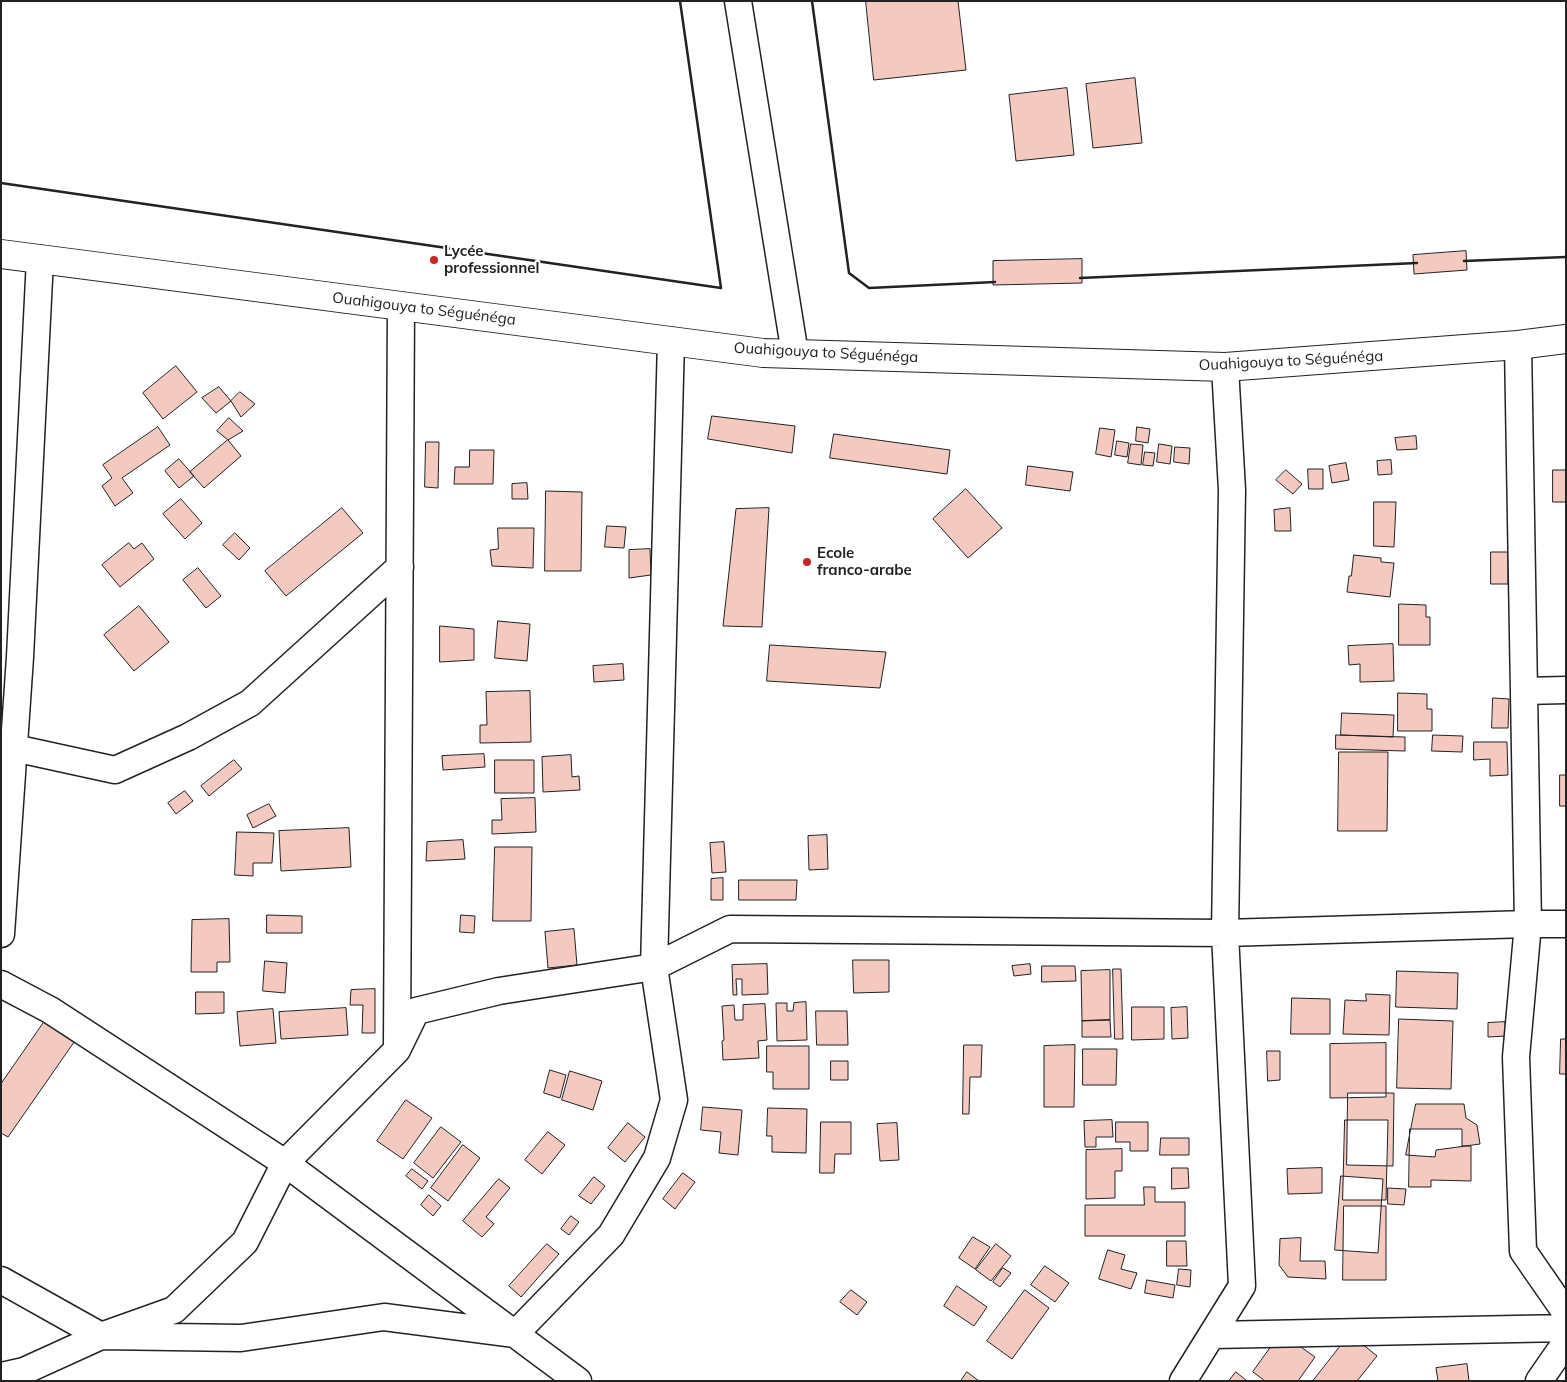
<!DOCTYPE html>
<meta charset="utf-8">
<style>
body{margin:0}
#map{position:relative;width:1567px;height:1382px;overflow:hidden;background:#fff;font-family:Mulish,sans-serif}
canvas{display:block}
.frame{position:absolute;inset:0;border:2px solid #222;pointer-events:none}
</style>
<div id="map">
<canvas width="1567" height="1382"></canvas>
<div class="frame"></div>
</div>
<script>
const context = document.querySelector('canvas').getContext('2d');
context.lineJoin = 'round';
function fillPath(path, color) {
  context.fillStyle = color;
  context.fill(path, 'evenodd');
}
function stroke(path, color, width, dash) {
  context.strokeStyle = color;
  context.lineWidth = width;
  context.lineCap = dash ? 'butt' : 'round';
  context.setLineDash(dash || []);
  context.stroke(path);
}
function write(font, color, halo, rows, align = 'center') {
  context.font = font + ' Mulish,sans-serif';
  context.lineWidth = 4;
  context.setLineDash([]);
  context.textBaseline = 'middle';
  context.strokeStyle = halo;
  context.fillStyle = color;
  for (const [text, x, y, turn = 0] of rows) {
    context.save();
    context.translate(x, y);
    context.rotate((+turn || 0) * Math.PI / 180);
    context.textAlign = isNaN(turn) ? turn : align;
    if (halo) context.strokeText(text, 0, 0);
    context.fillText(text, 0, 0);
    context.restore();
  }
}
const building = new Path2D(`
 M866 1H958L966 70 874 80Z
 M1135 78 1142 143 1093 148 1086 84Z
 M1067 88 1074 155 1016 161 1009 95Z
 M1466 251 1467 270 1414 274 1413 255Z
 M1082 259V283L993 285V261Z
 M176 366 197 392 163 419 143 393Z
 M219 387 231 401 216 413 202 398Z
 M240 392 255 404 241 417 231 401Z
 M712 416 795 426 792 453 708 439Z
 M229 418 243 431 228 440 217 431Z
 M158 427 170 445 122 478 133 493 115 506 102 486 112 478 103 465Z
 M1137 427 1150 429 1148 443 1136 441Z
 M1100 428 1115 430 1111 457 1096 454Z
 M834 434 950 450 947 474 830 458Z
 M1416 436 1417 449 1397 450 1395 438Z
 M228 440 241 456 204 488 190 472Z
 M1117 441 1129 443 1127 457 1115 455Z
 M426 442H439L438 488 425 487Z
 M1131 444 1143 445 1141 465 1128 463Z
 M1159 444 1172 446 1170 464 1157 462Z
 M1175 447 1190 448 1189 464 1174 462Z
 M470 450H494L493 484H454L455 467H469Z
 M1145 452 1155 453 1153 466 1143 465Z
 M179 459 194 476 179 488 165 471Z
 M1391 460 1392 474 1378 475 1377 461Z
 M1346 463 1349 480 1332 483 1329 466Z
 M1028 466 1073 472 1070 491 1026 485Z
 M1308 469H1323V489H1309Z
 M1286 470 1302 484 1293 494 1276 480Z
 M1553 470H1566V502H1553Z
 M527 483 528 499H512V484Z
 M966 489 1002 528 968 558 933 519Z
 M546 491 582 492 581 571H545Z
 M181 499 202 523 185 539 163 514Z
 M1374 502H1396L1394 547 1374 546Z
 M342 508 363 533 286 596 265 571Z
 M769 508 762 627 723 626 736 509Z
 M1290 508 1291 531H1275L1274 510Z
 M607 526 626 527 624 548 605 547Z
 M498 528H534L533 568 492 566 490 550 498 549Z
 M235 533 250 548 239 560 223 545Z
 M129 543 134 549 142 543 154 559 120 587 102 565Z
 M650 549 651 575 629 578V550Z
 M1491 552H1508V584H1491Z
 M1354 555 1381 558V562L1394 563 1390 597 1347 592 1349 576H1351Z
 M198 568 221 596 206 608 183 580Z
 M1399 604 1426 605V617H1430V645H1399Z
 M139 606 169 642 134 671 104 635Z
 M498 621 530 624 527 661 495 658Z
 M440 626 474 629V660L440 662Z
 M1393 644 1394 681 1360 682V664L1349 665 1348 646Z
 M770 645 886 652 880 688 767 681Z
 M623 664 624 680 594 682 593 666Z
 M530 691 531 742 480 743V725H487L486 692Z
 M1398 693 1427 694V709H1432V731H1398Z
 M1493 698 1509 699 1508 728H1492Z
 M1342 713 1394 715 1393 737 1341 735Z
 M1336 735 1405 737V751L1336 749Z
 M1433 735 1463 736 1462 752 1432 751Z
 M1474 742H1507L1508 775 1490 776V759L1474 760Z
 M1339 752H1388L1387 831H1338Z
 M484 754 485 767 443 770 442 756Z
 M571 755 572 777 579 776 580 790 543 792 542 757Z
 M234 760 242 769 209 796 201 786Z
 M495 760H534V793H495Z
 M1560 775H1566V806H1560Z
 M185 791 193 801 176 814 168 803Z
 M535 798 536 832 492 834V820H502L501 799Z
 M269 804 276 816 253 828 247 815Z
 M349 828 351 867 281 871 279 831Z
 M237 832 274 833 272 863H253V876L235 875Z
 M827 835 828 869 809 870 808 836Z
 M463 840 465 859 426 861 427 842Z
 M724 842 726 872 712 873 710 843Z
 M495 847H532L531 921H493Z
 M723 878V900H711V879Z
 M739 880H797L796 900H739Z
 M267 915 302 916V933H267Z
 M461 915 475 916 474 933 460 932Z
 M229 919 230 962H217V972H191L192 920Z
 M574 929 577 965 548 968 545 932Z
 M853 960H889V992L854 993Z
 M265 961 287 963 285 993 263 991Z
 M767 964 768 994 742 995V979H736L737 995H733L732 965Z
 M1030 964 1031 974 1014 976 1012 966Z
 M1042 966H1075L1076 981 1042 982Z
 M1113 969H1121L1123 1039H1115Z
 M1110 970V1020L1082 1021 1081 971Z
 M1397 971 1458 973 1457 1009 1396 1007Z
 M375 989V1033H362L363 1005H350L351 990Z
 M196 992H224V1013L196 1014Z
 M1366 994 1390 995 1389 1035 1343 1034 1345 1000 1366 1001Z
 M1292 998 1330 999V1034H1291Z
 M806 1002 807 1040 777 1041 776 1003H787V1011H793L794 1003Z
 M765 1004 767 1040 758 1041 759 1058 723 1060 722 1041 724 1040 722 1006 734 1005 735 1020H743V1005Z
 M1132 1007H1164V1039L1132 1040Z
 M1187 1007 1188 1038 1172 1039 1171 1008Z
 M346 1008 348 1035 281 1039 279 1012Z
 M273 1009 276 1043 240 1046 237 1012Z
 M816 1011H847L848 1045H817Z
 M49 1015 79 1035 8 1137 1 1133V1084Z
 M1399 1019 1453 1021 1451 1089 1397 1088Z
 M1110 1020 1111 1037H1082V1021Z
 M1505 1022 1506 1036 1488 1037V1023Z
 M1561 1039H1566V1074H1560Z
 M1386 1043V1097L1330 1098V1044Z
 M964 1045H982L981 1077H970L969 1114H963Z
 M1075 1045 1074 1107H1044V1046Z
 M767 1046H809V1089H773V1072H767Z
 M1083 1049H1117L1116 1085H1083Z
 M1267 1051H1280V1080L1268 1081Z
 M831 1061H848V1080H831Z
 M550 1070 566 1075 560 1098 544 1093Z
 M570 1071 602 1081 593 1110 562 1100Z
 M1348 1093H1394L1393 1166 1347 1165Z
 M406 1100 432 1118 403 1159 377 1141Z
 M1416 1104H1464L1466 1118 1477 1125 1480 1144 1436 1150 1435 1157 1406 1155Z
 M703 1107 742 1110 738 1155 719 1153 721 1132 701 1130Z
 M768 1108 807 1109 806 1153 772 1152V1136H767Z
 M1112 1120 1113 1137H1096V1147H1085L1084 1121Z
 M1345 1120H1388L1386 1200H1343Z
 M821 1122H851V1154H835L834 1173H820Z
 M1116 1122H1148V1151H1130V1142H1116Z
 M628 1123 645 1137 625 1162 608 1148Z
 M897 1123 899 1160 880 1161 877 1124Z
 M441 1127 461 1142 433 1178 414 1163Z
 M1410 1129H1462V1146H1471V1181L1431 1180V1187H1409Z
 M548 1132 565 1145 542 1174 525 1160Z
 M1161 1138H1189V1155H1160Z
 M463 1145 480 1158 448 1201 431 1188Z
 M1122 1149V1171H1115V1198L1086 1199V1150Z
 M1172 1168H1188L1189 1188 1172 1189Z
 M1322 1168V1193L1288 1194 1287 1169Z
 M412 1169 428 1181 422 1189 406 1176Z
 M683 1173 695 1182 675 1209 663 1199Z
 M1341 1176 1383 1179 1378 1253 1335 1250Z
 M594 1177 605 1186 591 1204 579 1196Z
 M499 1179 510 1188 486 1217 494 1224 482 1237 463 1221Z
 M1144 1187H1155V1202H1185V1236H1085V1205H1144Z
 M1388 1188 1406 1189 1404 1205 1388 1204Z
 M429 1195 441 1206 433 1216 421 1205Z
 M1344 1206H1386V1280H1343Z
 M571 1216 579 1222 569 1235 561 1229Z
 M973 1237 990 1247 975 1269 959 1258Z
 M1301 1238 1300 1261H1325L1326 1279 1288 1277 1279 1265 1280 1239Z
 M1167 1241H1186L1187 1266H1167Z
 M547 1244 559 1254 521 1297 509 1286Z
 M996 1244 1011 1256 991 1281 976 1270Z
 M1108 1250 1125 1255 1121 1269 1137 1273 1131 1289 1099 1279Z
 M1045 1266 1069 1283 1055 1302 1031 1285Z
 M1003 1268 1011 1273 1000 1287 993 1282Z
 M1179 1269 1191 1270 1190 1287 1177 1285Z
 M1147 1280 1175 1285 1173 1298 1145 1293Z
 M957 1286 987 1307 974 1326 944 1306Z
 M851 1290 867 1302 857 1315 840 1302Z
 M1025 1290 1049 1308 1012 1359 987 1341Z
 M1281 1333 1315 1357 1298 1381H1265L1253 1372Z
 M1350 1334 1377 1356 1357 1381H1313Z
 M1467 1364 1469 1381H1438L1436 1368Z
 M967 1372 979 1381H961Z
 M1236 1372 1247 1381H1229Z`);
const minor = new Path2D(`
 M738 1 795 354
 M1518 345 1528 924 1516 1057 1523 1251 1566 1313
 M1524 691 1566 690
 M14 748 115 770 188 737 250 703 400 567
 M1 934 20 657 40 259
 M1 984 50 1010 285 1163 578 1381
 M397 1044 401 306
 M1 1280 101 1336 241 1338 384 1317 515 1334 611 1235 657 1158 674 1100 654 967 671 341
 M1213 1335 1566 1328
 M1 1376 24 1371 101 1336 174 1310 245 1242 285 1163 397 1050 416 1011 499 991 654 967 730 929 1225 933 1528 924H1566
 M1183 1381 1242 1286 1225 933 1232 490 1225 367
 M1539 1381 1566 1342`);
const primary = new Path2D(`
 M1 254 763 353 1225 367 1518 345 1566 339`);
const wall = new Path2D(`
 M812 1 849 273 869 288 995 282
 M1 183 721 288 680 1
 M1464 261 1566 257
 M1080 278 1417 263`);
const markers = [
 [434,260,5,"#c62828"],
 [807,562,5,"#c62828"]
];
const poiNames = [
 ["Lycée",444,251],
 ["professionnel",444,268],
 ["Ecole",817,553],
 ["franco-arabe",817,570]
];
const streetNames = [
 ["Ouahigouya to Séguénéga",424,309,7],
 ["Ouahigouya to Séguénéga",826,353,3],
 ["Ouahigouya to Séguénéga",1291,361,-3]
];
fillPath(building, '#f3c9c0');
stroke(building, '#222', 1);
stroke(minor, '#222', 29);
stroke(primary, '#222', 30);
stroke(minor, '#fff', 26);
stroke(primary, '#fff', 28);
stroke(wall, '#222', 2.5);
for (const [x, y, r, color] of markers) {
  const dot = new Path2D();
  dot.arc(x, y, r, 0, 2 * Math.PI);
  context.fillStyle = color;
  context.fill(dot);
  stroke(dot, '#fff', 2);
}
write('bold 15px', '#222', '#fff', poiNames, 'left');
write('15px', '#222', '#fff', streetNames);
</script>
